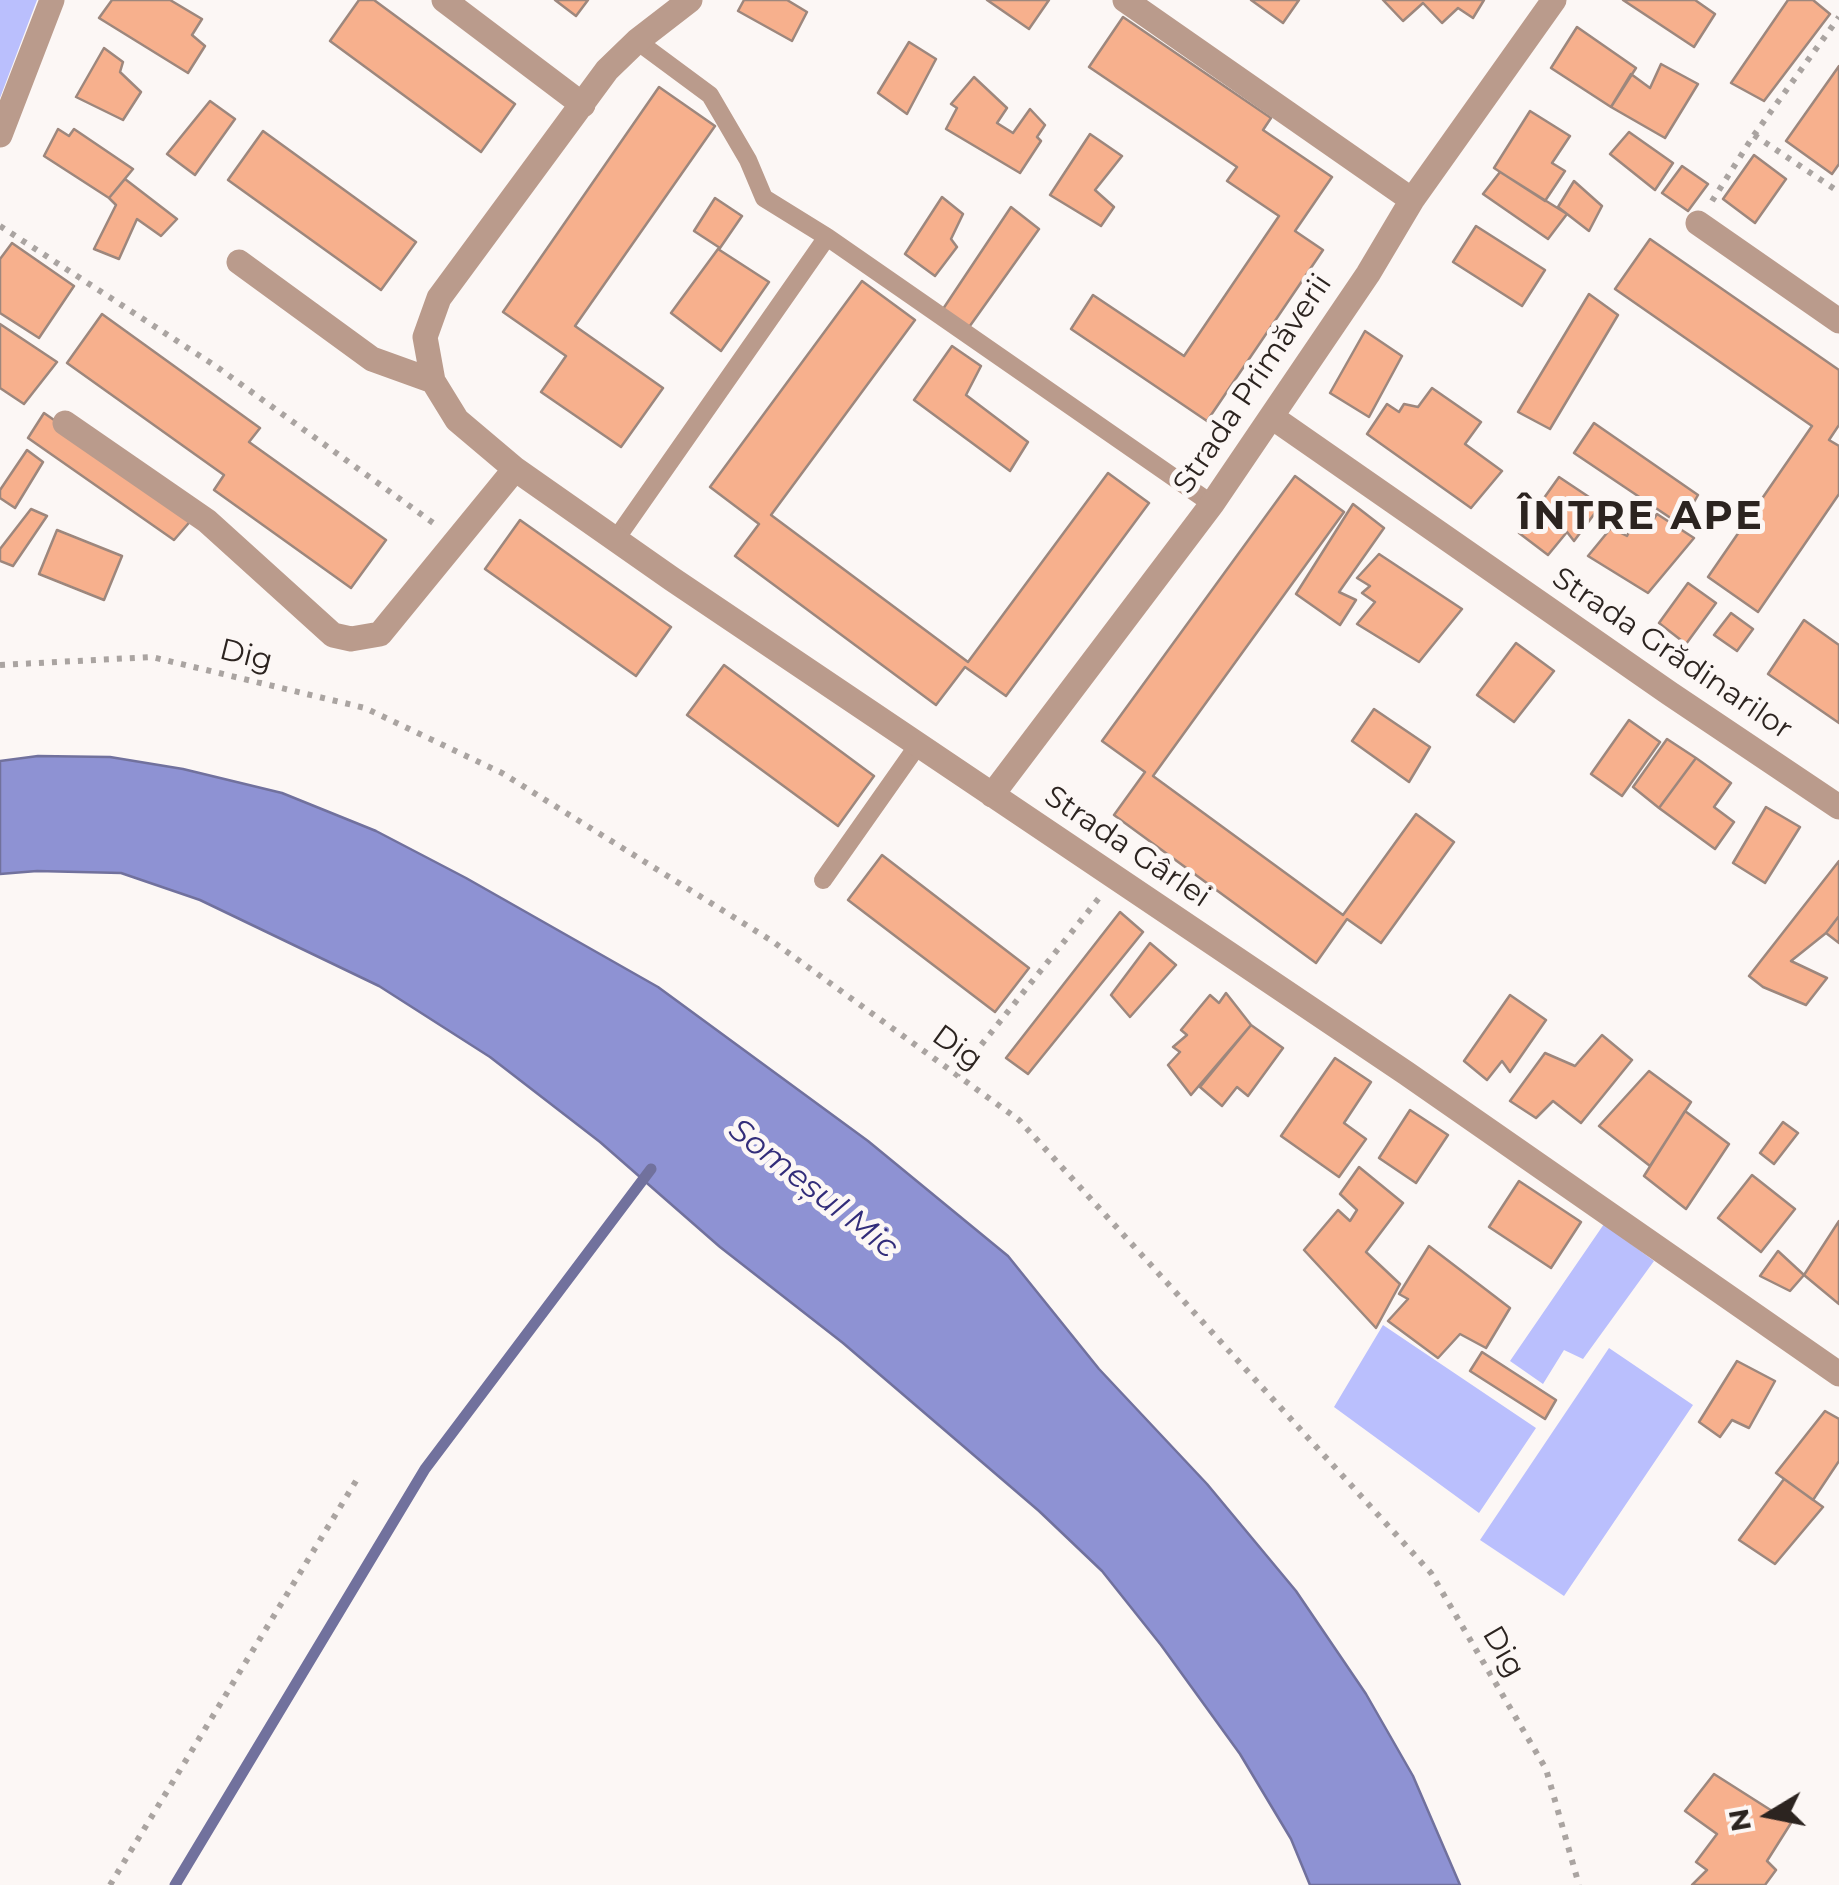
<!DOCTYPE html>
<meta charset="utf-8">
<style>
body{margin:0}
#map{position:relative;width:1839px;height:1885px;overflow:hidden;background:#fcf7f5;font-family:Montserrat,sans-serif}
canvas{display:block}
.north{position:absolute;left:1719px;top:1765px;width:100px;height:100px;-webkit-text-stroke:8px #fcf7f5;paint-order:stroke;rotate:260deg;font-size:28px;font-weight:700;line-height:40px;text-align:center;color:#2c2420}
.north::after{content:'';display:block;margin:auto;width:35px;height:45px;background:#2c2420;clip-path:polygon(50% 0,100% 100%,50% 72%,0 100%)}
</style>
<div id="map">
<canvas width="1839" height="1885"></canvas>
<div class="north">N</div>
</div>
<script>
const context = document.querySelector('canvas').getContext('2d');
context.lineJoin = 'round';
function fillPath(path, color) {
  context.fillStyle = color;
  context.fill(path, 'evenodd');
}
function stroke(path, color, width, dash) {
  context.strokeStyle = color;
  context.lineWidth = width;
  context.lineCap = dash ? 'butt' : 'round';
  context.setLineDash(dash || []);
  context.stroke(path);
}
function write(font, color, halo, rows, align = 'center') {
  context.font = font + ' Montserrat,sans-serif';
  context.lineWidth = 10;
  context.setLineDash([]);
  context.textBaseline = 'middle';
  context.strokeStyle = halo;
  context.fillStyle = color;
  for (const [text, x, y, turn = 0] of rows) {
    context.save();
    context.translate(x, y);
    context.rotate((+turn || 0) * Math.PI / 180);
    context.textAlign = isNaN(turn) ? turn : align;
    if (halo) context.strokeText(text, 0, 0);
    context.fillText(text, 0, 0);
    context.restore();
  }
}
const green = new Path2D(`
 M0 0H37L0 98Z
 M1604 1224 1654 1261 1583 1359 1564 1350 1543 1384 1510 1361Z
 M1383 1325 1536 1428 1479 1513 1334 1407Z
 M1609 1348 1693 1405 1564 1596 1480 1540Z`);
const water = new Path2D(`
 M38 756 110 757 183 769 282 793 376 831 466 878 658 987 868 1141 1008 1256 1099 1369 1207 1484 1296 1591 1366 1694 1413 1776 1460 1885H1310L1291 1839 1240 1754 1161 1645 1102 1571 1039 1511 843 1343 720 1247 600 1142 490 1057 379 986 200 900 121 873 37 871 0 874V761Z`);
const stream = new Path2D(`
 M175 1885 425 1469 651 1169`);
const building = new Path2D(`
 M112 0H170L202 19 192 35 205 46 188 73 99 18Z
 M359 0H374L515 104 481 152 330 41Z
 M555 0H588L576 16Z
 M744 0H787L807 12 792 41 738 11Z
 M987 0H1049L1029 29Z
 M1251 0H1299L1283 23Z
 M1383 0H1484L1473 18 1458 8 1442 23 1423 3 1403 21Z
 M1623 0H1695L1715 14 1694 47Z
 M1788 0H1813L1830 14 1764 101 1731 83Z
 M1123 17 1271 118 1263 130 1332 177 1295 231 1323 250 1207 421 1071 329 1093 295 1184 356 1279 216 1227 181 1237 167 1089 67Z
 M1577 27 1636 68 1611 107 1551 68Z
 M909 42 936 59 907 114 878 93Z
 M104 48 123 62 120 72 141 92 123 120 76 97Z
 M1661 64 1698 84 1665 138 1611 107 1631 74 1650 88Z
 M1839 66V164L1832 174 1786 141Z
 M974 77 1007 108 997 123 1013 133 1030 109 1045 125 1037 137 1041 141 1020 173 946 129 957 108 951 104Z
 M659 87 715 126 575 326 663 388 621 447 541 392 566 356 503 312Z
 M210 101 235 119 195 175 167 154Z
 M1530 111 1570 136 1552 163 1565 171 1545 201 1494 168Z
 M58 129 69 136 74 129 133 169 109 198 44 156Z
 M263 131 416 242 381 290 228 180Z
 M1629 132 1673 163 1655 190 1610 154Z
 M1090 134 1122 156 1095 190 1114 207 1101 226 1050 195Z
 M1754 155 1786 179 1755 223 1723 199Z
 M1682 166 1708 184 1688 211 1662 193Z
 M1500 172 1567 214 1548 239 1483 194Z
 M125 179 177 219 161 236 137 219 119 259 94 249 116 205 109 198Z
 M1574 181 1602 206 1589 231 1558 207Z
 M942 197 963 214 951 239 957 247 935 276 905 254Z
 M715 198 742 216 720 248 694 231Z
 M1011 207 1039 229 967 330 941 312Z
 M1476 226 1545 270 1522 306 1453 262Z
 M1650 239 1839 370V425L1829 440 1839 446V494L1758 612 1708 577 1812 426 1615 289Z
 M12 243 74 286 39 338 0 313V259Z
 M718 249 769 282 721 351 671 313Z
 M862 281 915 320 771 515 968 662 1108 473 1149 503 1006 696 965 667 936 705 735 556 759 524 710 487Z
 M1589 294 1618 315 1550 429 1518 412Z
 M102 314 260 428 249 442 386 540 351 588 214 490 224 475 67 363Z
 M0 324 57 362 24 404 0 388Z
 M1365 331 1402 356 1369 417 1330 393Z
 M952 346 981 366 966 395 1028 442 1010 471 914 400Z
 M1432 388 1481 422 1465 444 1502 471 1471 508 1367 434 1387 404 1399 412 1404 404 1418 407Z
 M44 413 194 517 174 540 28 438Z
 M1594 423 1698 495 1681 525 1574 453Z
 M27 450 43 462 15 508 0 498V490Z
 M1295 476 1344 512 1153 776 1343 915 1416 814 1454 842 1381 943 1347 919 1316 963 1114 815 1145 772 1102 741Z
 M1559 477 1601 505 1574 541 1567 532 1548 555 1519 533Z
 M1353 504 1384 528 1339 592 1356 600 1340 625 1296 594Z
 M31 509 47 516 13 566 0 561V549Z
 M1657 514 1694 538 1648 593 1588 556 1611 528 1627 536 1635 520 1647 529Z
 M520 520 671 627 636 676 485 569Z
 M57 530 122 556 104 600 39 574Z
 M1379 554 1462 609 1419 662 1357 624 1375 602 1362 593 1370 586 1357 578Z
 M1688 583 1716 603 1686 644 1659 623Z
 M1731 613 1753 629 1737 651 1714 635Z
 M1804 620 1839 645V723L1768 674Z
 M1516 643 1554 671 1514 722 1477 695Z
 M724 665 874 776 838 826 687 715Z
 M1374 709 1430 747 1409 782 1352 741Z
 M1629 720 1660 742 1622 796 1591 774Z
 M1667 739 1696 758 1659 808 1633 787Z
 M1696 758 1731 783 1714 807 1734 822 1715 849 1659 808Z
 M1766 807 1800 827 1765 883 1733 863Z
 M882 855 1029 968 995 1012 848 900Z
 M1839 861V916L1826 933 1791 961 1827 978 1806 1005 1763 987 1749 976Z
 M1120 912 1143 932 1028 1074 1006 1058Z
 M1839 916V943L1826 933Z
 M1150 943 1176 965 1130 1017 1111 995Z
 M1226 993 1251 1025 1191 1095 1168 1065 1180 1052 1173 1047 1187 1035 1181 1030 1210 995 1219 1003Z
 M1510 995 1546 1020 1510 1072 1502 1061 1487 1080 1464 1061Z
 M1251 1025 1283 1048 1248 1096 1237 1087 1222 1106 1200 1087Z
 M1602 1035 1632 1060 1581 1123 1553 1101 1536 1118 1510 1101 1545 1053 1575 1066Z
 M1335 1058 1371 1082 1344 1123 1366 1139 1339 1177 1281 1136Z
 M1649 1071 1691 1102 1650 1166 1599 1126Z
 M1410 1110 1448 1135 1416 1183 1379 1158Z
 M1685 1111 1729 1144 1686 1209 1644 1176Z
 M1783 1122 1798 1133 1774 1164 1760 1153Z
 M1359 1167 1403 1203 1366 1252 1400 1284 1376 1328 1304 1250 1338 1210 1350 1221 1357 1210 1340 1194Z
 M1752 1175 1795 1209 1761 1252 1718 1218Z
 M1519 1181 1581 1222 1551 1268 1489 1227Z
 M1839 1221V1304L1804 1275Z
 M1429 1246 1510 1308 1486 1348 1460 1334 1438 1358 1388 1321 1408 1299 1399 1294Z
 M1778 1251 1804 1275 1790 1291 1760 1276Z
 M1482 1352 1556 1400 1545 1419 1470 1371Z
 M1737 1361 1775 1381 1749 1428 1732 1420 1720 1437 1699 1422Z
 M1825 1411 1839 1419V1461L1813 1500 1776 1473Z
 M1784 1479 1823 1507 1775 1564 1739 1540Z
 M1714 1774 1791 1823 1767 1861 1776 1870 1765 1885H1692L1707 1870 1696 1862 1717 1834 1685 1811Z`);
const path = new Path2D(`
 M1754 135 1839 192
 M1712 201 1754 135 1839 17
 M0 226 217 367 436 525
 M0 665 152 657 365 708 502 773 772 941 1019 1120 1431 1573 1546 1769 1579 1885
 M957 1075 1099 898
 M110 1885 359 1476`);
const service = new Path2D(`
 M637 41 710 95 748 160 764 198 827 237 1212 504
 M616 539 827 237
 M823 880 918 745`);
const minor = new Path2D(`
 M444 0 583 105
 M690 0 637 41 607 70 439 298 425 337 433 381 457 420 515 469 672 579 1406 1073 1839 1374
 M1125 0 1412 200
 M0 135 52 0
 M1698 223 1839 321
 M239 262 372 359 433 381
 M1272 417 1669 693 1839 807
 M65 423 207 521 333 635 351 639 380 634 515 469
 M992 795 1212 504 1368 274 1412 200 1554 0`);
const streetNames = [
 ["Strada Primăverii",1253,384,-56],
 ["Strada Grădinarilor",1672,654,34],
 ["Dig",246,656,14],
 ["Strada Gârlei",1127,847,34],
 ["Dig",957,1048,36],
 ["Dig",1503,1652,60]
];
const waterNames = [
 ["Someșul Mic",813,1189,38]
];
const districtNames = [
 ["ÎNTRE APE",1641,517]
];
fillPath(green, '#babffd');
fillPath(water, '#8e92d3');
stroke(water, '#71719d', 2.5);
stroke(stream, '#71719d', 11);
fillPath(building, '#f7b08d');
stroke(building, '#9d877d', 2.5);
stroke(path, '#aaa4a1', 6, [5, 8]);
stroke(service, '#ba9b8c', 18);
stroke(minor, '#ba9b8c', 25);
write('30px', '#2c2420', '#fcf7f5', streetNames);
write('italic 32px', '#322d7a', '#fcf7f5', waterNames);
context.letterSpacing = '2.5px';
write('bold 40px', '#2c2420', '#fcf7f5', districtNames);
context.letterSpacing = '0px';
</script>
